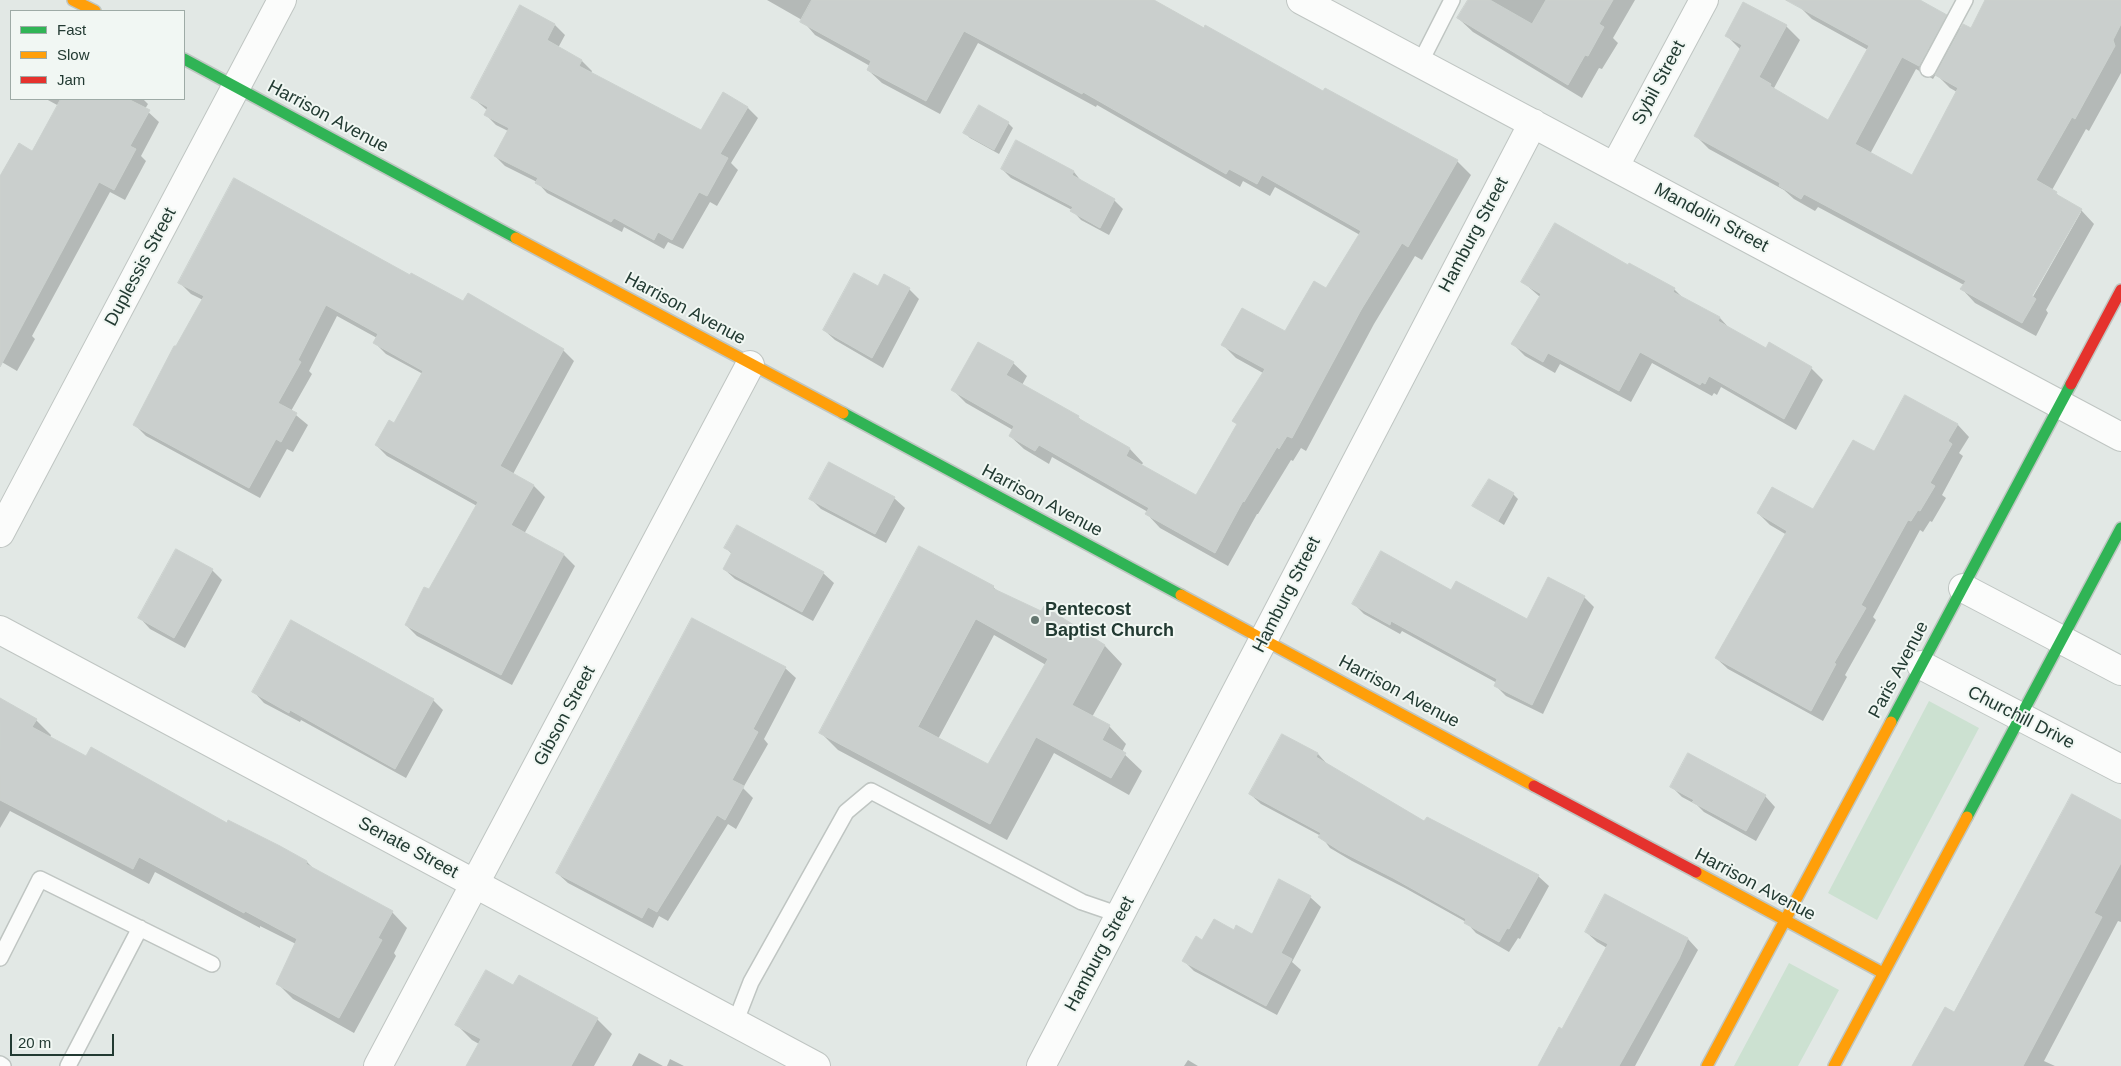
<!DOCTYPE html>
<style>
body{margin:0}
#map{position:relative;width:2121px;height:1066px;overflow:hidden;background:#e2e8e5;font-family:Helvetica,sans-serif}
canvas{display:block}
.legend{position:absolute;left:10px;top:10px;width:175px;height:90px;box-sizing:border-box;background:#f1f7f3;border:1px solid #9eaba6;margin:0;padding:6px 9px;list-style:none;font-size:15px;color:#223a32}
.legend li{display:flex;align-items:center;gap:10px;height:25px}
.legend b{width:25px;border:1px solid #9eaba6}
.scale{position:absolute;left:10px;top:1034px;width:104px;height:22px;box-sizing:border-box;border:2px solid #223a32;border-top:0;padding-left:6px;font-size:15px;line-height:18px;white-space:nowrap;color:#223a32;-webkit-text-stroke:4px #f1f7f3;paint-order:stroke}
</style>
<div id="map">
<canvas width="2121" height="1066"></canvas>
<ul class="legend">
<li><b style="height:6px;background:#30b455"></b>Fast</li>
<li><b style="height:6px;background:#ff9f0a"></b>Slow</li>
<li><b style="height:6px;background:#e5322d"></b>Jam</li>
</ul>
<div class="scale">20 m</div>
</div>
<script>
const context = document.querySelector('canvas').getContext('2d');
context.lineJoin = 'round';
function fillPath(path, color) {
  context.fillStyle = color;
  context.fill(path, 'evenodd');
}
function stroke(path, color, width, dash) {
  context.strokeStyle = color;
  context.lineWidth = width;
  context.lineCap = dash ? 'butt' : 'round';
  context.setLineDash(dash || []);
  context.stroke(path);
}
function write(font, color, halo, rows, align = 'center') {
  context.font = font + ' Helvetica,sans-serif';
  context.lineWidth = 4;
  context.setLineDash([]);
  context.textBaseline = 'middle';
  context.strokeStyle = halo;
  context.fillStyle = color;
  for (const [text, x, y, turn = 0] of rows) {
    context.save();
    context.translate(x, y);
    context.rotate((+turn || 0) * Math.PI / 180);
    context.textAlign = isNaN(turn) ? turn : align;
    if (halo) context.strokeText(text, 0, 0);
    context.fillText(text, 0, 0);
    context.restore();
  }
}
const green = new Path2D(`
 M1929 701 1979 728 1877 920 1828 893Z
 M1789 963 1839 990 1798 1066H1734Z`);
const shadow = new Path2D(`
 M767 0H1151L1324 93 1457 161 1471 175 1422 260 1415 256 1374 324 1306 451 1301 448 1293 461 1291 460 1258 514H1257L1228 566 1160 528 1147 514 1148 512 1052 457 1049 464 1024 449 1010 436 1013 430 966 403 953 390 1013 363 1027 376 1022 385 1078 417 1086 424 1130 449 1143 463 1141 466 1196 496 1238 425 1234 421 1263 373 1236 358 1223 345 1285 332 1326 290 1360 235 1275 187 1270 196 1243 181 1240 187 1097 105 1096 107 978 43 940 114 882 83 868 70 870 66 815 35 802 20Z
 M1469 0H1635L1613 38 1618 43 1602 69 1599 68 1582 98 1473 32 1458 18Z
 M1801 0H1918L1946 16 1961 30H1971L1987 0H2121V73L2089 131 2086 129 2052 190 2064 200 2081 210 2094 224 2046 310 2048 313 2036 336 1975 303 1962 289 1964 285 1818 207 1815 211 1794 199 1784 190 1709 149 1695 135 1741 50 1727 36 1786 26 1800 40 1774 88 1779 93 1828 121 1868 50 1812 19 1798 5ZM1916 69 1933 79 1936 74 1950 88 1957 92 1912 177 1870 154ZM2078 212H2081L2030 302 2028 301Z
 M555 25 565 35 558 48 582 61 592 71 591 73 701 132 724 94 748 108 758 118 731 163 738 170 717 206 710 202 683 249 668 242 664 249 624 227 622 232 547 193 537 182 505 166 495 156 508 131 496 125 486 115 488 111 473 98Z
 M46 99H143L148 104 145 109 159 122 141 156 146 161 125 200 110 192 32 336 35 339 17 371 0 361V179L33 152 59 106Z
 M1008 123 1013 128 999 154 970 138 965 133Z
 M1017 142 1074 172 1082 182 1114 200 1123 209 1109 235 1081 220 1072 210 1011 178 1002 169Z
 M1629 267 1674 289 1684 299 1720 318 1730 329 1766 350 1811 368 1823 380 1796 430 1721 387 1717 395 1714 393 1712 396 1652 363 1631 402 1560 364 1555 373 1525 356 1513 344 1540 297 1523 282Z
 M410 277 563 350 574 361 513 474 534 486 545 497 524 534 564 555 575 566 512 685 417 636 406 625 430 591 477 506 387 456 376 445 394 424 423 374 386 354 375 343 377 338 337 316 309 371 312 374 291 411 308 425 293 452 287 449 260 498 146 436 135 425 203 300 191 294 180 283Z
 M878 288 909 289 919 299 883 368 835 340 824 330Z
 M1905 396 1958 425 1969 437 1959 453 1963 456 1942 495 1946 498 1932 522 1930 521 1923 532 1920 530 1873 617 1876 620 1845 675 1847 677 1823 721 1728 669 1716 658 1787 535 1770 525 1758 513 1814 511 1874 453Z
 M1513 494 1518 499 1504 525 1474 506Z
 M894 498 905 508 886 543 821 509 811 499Z
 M726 548 823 573 834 583 813 621 735 579 724 569 732 554Z
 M212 570 222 580 185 648 150 629 140 618Z
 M993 587 999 592 1042 613 1044 608 1105 646 1122 664 1092 717 1109 726 1126 744 1122 752 1142 771 1129 795 1054 753 1007 840 838 750 821 733ZM994 635 1046 665 989 766 938 739Z
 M1451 592 1528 621 1584 597 1594 607 1543 714 1506 696 1495 685 1497 683 1402 631 1400 634 1364 614 1354 604Z
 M785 668 796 678 764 739 768 744 743 788 753 798 736 829 728 824 668 921 659 916 653 928 568 883 557 873Z
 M254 692 433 700 443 710 406 778 301 720 300 722 264 703Z
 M0 699 36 720 51 735 50 738 87 758 307 862 314 869 392 912 407 928 394 953 396 956 354 1033 293 999 277 983 296 944 260 926V928L155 872 149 884 10 811 0 828Z
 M1282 735 1318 754 1328 765 1425 822 1538 876 1549 886 1520 939 1518 938 1509 952 1476 933 1466 922 1405 888 1352 861 1330 848 1321 836 1261 804 1250 794Z
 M1671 786 1765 796 1775 807 1756 841 1704 812 1697 805 1682 797Z
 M2121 822V922L2118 921 2044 1061 2055 1066H1923L1955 1014Z
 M1606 895 1688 939 1698 950 1635 1066H1543L1607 948 1597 942 1586 932Z
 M1310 897 1321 907 1292 962 1301 970 1277 1015 1194 971 1184 961 1203 942 1234 931 1252 935Z
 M597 1019 612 1034 594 1066H467L479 1044 472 1040 457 1025Z
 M639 1053 663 1066H632Z
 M670 1059 684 1066H667Z
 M1188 1060 1198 1066H1184Z`);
const building = new Path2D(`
 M812 0H1154L1204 28 1205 25 1323 91 1325 88 1458 160 1408 247 1402 243 1361 310 1292 438 1287 436 1279 449 1277 447 1244 502 1243 501 1215 553 1145 514 1149 508 1039 445 1035 451 1009 436 1014 426 951 390 978 342 1014 362 1006 375 1079 416 1078 418 1130 448 1126 456 1196 495 1237 424 1232 421 1265 369 1221 345 1242 308 1285 331 1314 281 1326 288 1361 231 1262 175 1257 184 1229 169 1226 174 1083 92 1082 94 964 31 926 101 867 70 871 61 800 22Z
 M1468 0H1490L1532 24 1546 0H1613L1599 24 1604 27 1588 56 1585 55 1568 85 1457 18Z
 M1786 0H1920L1947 15 1919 66 1902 57 1855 144 1912 175 1958 88 1935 75 1963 24 1971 28 1985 0H2121V24L2113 40 2115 46 2075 119 2072 117 2036 180 2057 192 2056 194 2082 209 2032 296 2036 299 2022 323 1960 289 1966 281 1804 194 1801 199 1779 186 1780 183 1694 136 1742 45 1725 36 1743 2 1787 25 1759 77 1771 84 1770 86 1828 120 1869 46Z
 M520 5 555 24 547 40 582 60 579 66 701 130 723 92 748 107 720 154 728 158 707 196 699 192 672 240 658 232 654 240 614 218 611 222 535 183 538 178 494 156 509 128 484 115 488 107 471 98Z
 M61 99H128L150 110 130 146 136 149 114 190 99 182 0 367V176L19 143 32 151Z
 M979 105 1009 122 994 150 963 133Z
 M1016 140 1074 171 1072 175 1115 199 1100 228 1070 211 1073 207 1001 169Z
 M234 178 410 275 411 273 463 301 468 293 564 349 500 466 534 485 511 525 564 554 501 675 405 625 424 587 429 589 478 502 375 445 389 420 394 423 423 371 373 343 378 334 326 305 298 360 301 362 278 403 297 413 281 442 276 439 249 488 133 425 174 346H176L204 296 178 283Z
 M1555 223 1628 265 1629 263 1675 288 1673 292 1720 317 1718 321 1766 348 1769 342 1812 367 1784 419 1709 376 1705 384 1702 382 1700 385 1640 352 1619 391 1548 353 1543 362 1511 344 1541 294 1521 282Z
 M854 273 878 286 884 274 910 288 872 358 823 330Z
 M1905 395 1958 424 1948 441 1952 444 1930 483 1935 486 1920 511 1918 510 1911 521 1908 520 1861 605 1866 608 1834 663 1836 664 1811 711 1715 658 1787 531 1757 513 1772 487 1813 509 1853 440 1874 451Z
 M829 462 895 497 875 534 809 499Z
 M1489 479 1514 493 1498 521 1472 506Z
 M737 525 824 572 802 612 723 569 732 552 724 548Z
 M919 546 994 586 992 588 1041 611 1044 606 1105 645 1072 705 1110 725 1102 740 1126 753 1111 778 1036 737 990 824 819 733ZM976 619 1048 659 988 764 918 727Z
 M176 549 213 569 174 638 138 618Z
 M1381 551 1451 590 1456 581 1527 619 1548 577 1585 596 1532 705 1494 686 1497 679 1391 621 1390 625 1352 604Z
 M692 618 786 667 753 729 758 732 732 780 744 786 725 820 717 815 657 912 648 907 642 918 556 873Z
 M291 620 434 699 395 769 290 710 289 713 252 692Z
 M0 698 37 719 32 727 86 756 91 747 227 823 228 820 280 846 307 861 306 864 393 911 378 938 382 940 339 1018 276 984 297 939 245 911 244 913 139 857 133 869 0 800Z
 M1282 734 1318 753 1316 757 1424 821 1427 817 1539 875 1509 929 1507 928 1499 942 1464 923 1466 919 1393 878 1340 851 1318 837 1321 833 1249 794Z
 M1688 753 1766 795 1746 831 1692 802 1694 800 1670 787Z
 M2072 794 2121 820V863L2094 913 2102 917 2023 1066H1912L1945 1007 1954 1012Z
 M1279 879 1311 896 1281 953 1292 959 1266 1006 1182 961 1196 936 1202 940 1214 919 1234 930 1236 925 1252 934Z
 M1605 894 1688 938 1679 959 1619 1066H1538L1559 1027 1562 1029 1608 944 1585 932Z
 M486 970 513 985 519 975 598 1018 571 1066H466L481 1039 455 1025Z`);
const lane = new Path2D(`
 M1420 63 1452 0
 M1928 69 1965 0
 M0 958 40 879 212 964
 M735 1023 751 982 846 812 871 791 1082 902 1120 915
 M0 1064 3 1066
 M68 1066 140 928`);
const street = new Path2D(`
 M1301 0 2121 437
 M1615 166 1704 0
 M0 533 282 0
 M1963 588 2121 671
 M0 630 816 1066
 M1921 665 2121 769
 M378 1066 750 365
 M1041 1066 1533 123`);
const fast = new Path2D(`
 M184 59 516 238
 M843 413 1181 595
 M1891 722 2071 384
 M1967 817 2121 528`);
const slow = new Path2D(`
 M73 0 95 11
 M516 238 843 413
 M1181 595 1534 786
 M1696 872 1883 973
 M1707 1066 1891 722
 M1834 1066 1967 817`);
const jam = new Path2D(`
 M2071 384 2121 290
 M1534 786 1696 872`);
const markers = [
 [1035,620,5,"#657771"]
];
const streetNames = [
 ["Sybil Street",1659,83,-62],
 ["Harrison Avenue",328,117,28],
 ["Mandolin Street",1711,218,28],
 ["Hamburg Street",1474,235,-62],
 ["Duplessis Street",141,267,-62],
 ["Harrison Avenue",685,309,28],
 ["Harrison Avenue",1042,501,28],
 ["Hamburg Street",1287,595,-63],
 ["Paris Avenue",1899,670,-62],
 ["Harrison Avenue",1399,692,28],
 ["Gibson Street",565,716,-62],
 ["Churchill Drive",2021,718,27],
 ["Senate Street",408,848,28],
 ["Harrison Avenue",1755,885,28],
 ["Hamburg Street",1100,954,-62]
];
const poiNames = [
 ["Pentecost",1045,610],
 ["Baptist Church",1045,631]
];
fillPath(green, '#cce1d1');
fillPath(shadow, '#0003');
fillPath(building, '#cacfcd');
stroke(building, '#cbd1ce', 1);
stroke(lane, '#bfc5c2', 18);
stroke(street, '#bfc5c2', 30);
stroke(fast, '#bfc6c2', 14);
stroke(slow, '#bfc6c2', 14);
stroke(jam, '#bfc6c2', 14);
stroke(lane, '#fbfcfb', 15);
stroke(street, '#fbfcfb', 28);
stroke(fast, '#30b455', 11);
stroke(slow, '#ff9f0a', 11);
stroke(jam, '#e5322d', 11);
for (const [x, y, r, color] of markers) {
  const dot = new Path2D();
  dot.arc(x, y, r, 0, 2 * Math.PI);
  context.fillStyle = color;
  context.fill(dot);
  stroke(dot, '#f1f7f3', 2);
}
write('18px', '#223a32', '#f1f7f3', streetNames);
write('bold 18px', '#223a32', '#f1f7f3', poiNames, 'left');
</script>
